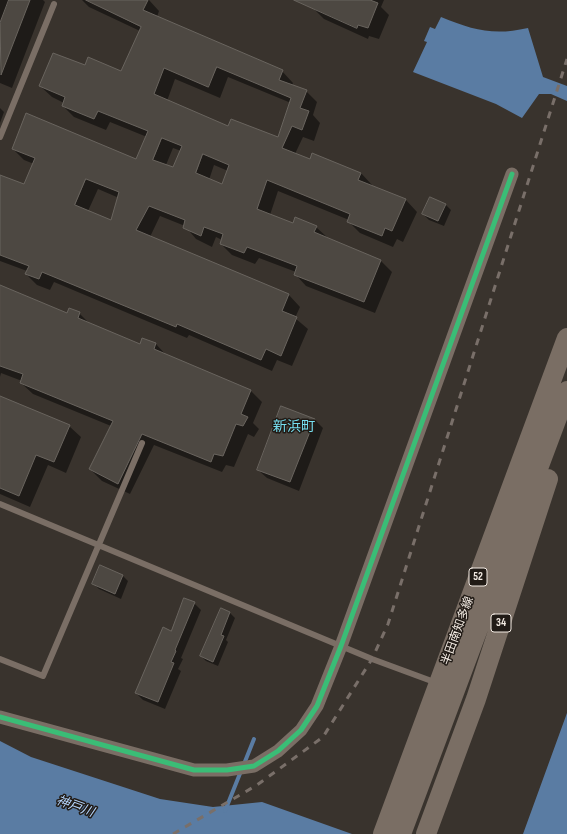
<!DOCTYPE html>
<meta charset="utf-8">
<style>
body{margin:0}
canvas{display:block;background:#39332d}
</style>
<canvas width="567" height="834"></canvas>
<script>
const context = document.querySelector('canvas').getContext('2d');
context.lineJoin = 'round';
function fillPath(path, color) {
  context.fillStyle = color;
  context.fill(path, 'evenodd');
}
function stroke(path, color, width, dash) {
  context.strokeStyle = color;
  context.lineWidth = width;
  context.lineCap = dash ? 'butt' : 'round';
  context.setLineDash(dash || []);
  context.stroke(path);
}
function write(font, color, halo, rows, align = 'center') {
  context.font = font + ' "Sofia Sans Condensed","Noto Sans JP",sans-serif';
  context.lineWidth = 3;
  context.setLineDash([]);
  context.textBaseline = 'middle';
  context.strokeStyle = halo;
  context.fillStyle = color;
  for (const [text, x, y, turn = 0] of rows) {
    context.save();
    context.translate(x, y);
    context.rotate((+turn || 0) * Math.PI / 180);
    context.textAlign = isNaN(turn) ? turn : align;
    if (halo) context.strokeText(text, 0, 0);
    context.fillText(text, 0, 0);
    context.restore();
  }
}
const water = new Path2D(`
 M441 17C473 30 493 36 528 28L543 77 567 86V101L551 94H539L522 118 496 104 413 72 427 42 424 41 430 27 435 29Z
 M567 713V834H523Z
 M0 741 31 757 160 799 213 807 262 802 352 834H0Z`);
const shadow = new Path2D(`
 M0 0H43L45 2 12 88 0 83Z
 M82 0H149L159 11 157 17 282 71 293 83 292 86 306 91 317 102 313 115 320 123 314 141 303 137 295 154 310 160 361 173 372 185 371 186 406 200 417 212 403 242 397 239 393 247 360 233 348 221 349 220 278 191 270 215 293 225 316 227 328 238 381 261 392 272 375 313 306 286 295 274 296 272 259 258 255 264 232 255 221 244 222 240 216 237 212 247 196 239 185 226 160 216 150 237 289 295 300 307 295 318 308 329 292 366 277 360 272 371 189 335 187 338 54 282 50 290 37 285 26 274 27 271 0 261V180L24 185 34 164 24 160 13 149 137 160 147 137 110 122 106 130 74 117 63 106 64 103 52 97 40 86 85 67 122 72 140 31 89 7ZM228 77 291 103 278 138 229 127 167 101 175 79 220 98ZM173 148 181 151 174 168 166 165ZM214 165 228 171 222 185 209 180ZM98 189 119 198 111 221 88 211Z
 M315 0H384L381 7 389 15 379 39 369 36 368 39 324 19 312 7Z
 M0 108 4 112 0 123Z
 M445 204 451 210 444 226 429 220 423 214Z
 M0 286 68 314 79 313 90 324 140 345 143 339 156 344 167 356 251 391 262 402 253 423 259 429 254 437 248 434 234 467 226 465 222 472 154 445 130 494 102 481 90 469 111 426 33 394 21 383 22 381 1 373 0 377Z
 M0 397 69 426 81 437 66 473 48 465 30 507 0 494Z
 M314 419 323 428 299 491 267 478 258 470Z
 M123 576 128 581 121 599 99 589 93 583Z
 M194 603 201 610 181 658 183 659 178 669 181 671 165 709 143 700 136 693 171 632Z
 M221 609 230 613 235 618 226 640 228 642 218 666 206 661 201 656Z`);
const stream = new Path2D(`
 M244 764 254 739
 M225 811 241 771`);
const building = new Path2D(`
 M9 0H30L1 75 0 23Z
 M86 0H148L143 10 283 70 279 80 307 90 300 108 309 111 302 130 292 126 282 148 310 159 312 153 361 173 358 180 406 199 392 231 385 228 382 236 347 222 350 214 267 180 257 209 293 223 295 217 317 226 314 232 381 260 364 302 294 275 297 266 247 247 244 253 220 244 223 234 204 227 201 236 183 228 185 220 149 206 136 230 289 294 282 311 297 317 281 356 266 349 261 360 177 324 176 327 42 272 39 279 25 274 29 266 0 255V175L24 184 35 158 12 149 26 113 136 159 148 131 98 111 94 119 62 106 65 97 39 86 53 53 85 65 88 57 121 71 141 27ZM217 67 291 98 278 137 231 119 228 126 154 94 164 68 208 87ZM162 138 182 146 173 167 153 160ZM203 154 229 165 222 184 196 173ZM86 179 119 192 111 220 75 205Z
 M294 0H370L378 3 368 28 358 25 357 28Z
 M430 197 446 204 438 221 422 214Z
 M0 285 67 313 69 308 80 312 78 318 140 344 142 338 156 343 154 349 251 390 241 414 248 417 243 426 236 424 223 456 214 454 211 462 142 434 118 484 89 469 113 421 20 383 23 374 0 366Z
 M0 396 70 425 54 462 36 455 19 496 0 488Z
 M281 406 315 419 290 482 257 470Z
 M100 565 123 575 115 594 92 584Z
 M184 598 195 602 175 650 176 651 171 662 174 663 158 702 135 693 163 627 171 631Z
 M221 608 230 612 221 635 224 636 213 662 200 656Z`);
const lane = new Path2D(`
 M0 137 54 4
 M0 504 372 659 437 683
 M0 659 43 676 142 443`);
const street = new Path2D(`
 M0 717 194 770H227L254 766 278 751 301 730 317 706 341 646 512 174`);
const primary = new Path2D(`
 M383 834 567 338
 M401 834 567 391
 M426 834 476 699 548 479`);
const rail = new Path2D(`
 M173 834 257 785 323 737 372 659 388 624 567 59`);
const cycleway = new Path2D(`
 M0 717 194 770H227L254 766 278 751 301 730 317 706 341 646 512 174`);
const shields = [
 [478,577,18],
 [501,623,20]
];
const shieldNames = [
 ["52",478,577],
 ["34",501,623]
];
const streetNames = [
 ["半田南知多線",458,631,-70]
];
const waterNames = [
 ["神戸川",75,807,20]
];
const quarterNames = [
 ["新浜町",294,427]
];
fillPath(water, '#5a7ca3');
fillPath(shadow, '#0007');
stroke(stream, '#5a7ca3', 4);
fillPath(building, '#4d4842');
stroke(building, '#69645e', 1);
stroke(lane, '#7a6e65', 6);
stroke(street, '#7a6e65', 13);
stroke(primary, '#7a6e64', 20);
stroke(rail, '#796f69', 3, [7, 7]);
stroke(cycleway, '#3abd76', 5);
for (const [x, y, w] of shields) {
  const box = new Path2D();
  box.roundRect(x - w / 2, y - 9, w, 18, 3);
  context.fillStyle = '#211b16';
  context.fill(box);
  stroke(box, '#f3ebe3', 1);
}
write('bold 11px', '#f3ebe3', null, shieldNames);
write('12px', '#f3ebe3', '#211b16', streetNames);
write('italic 13px', '#b5d6fe', '#211b16', waterNames);
write('14px', '#76def0', '#211b16', quarterNames);
</script>
